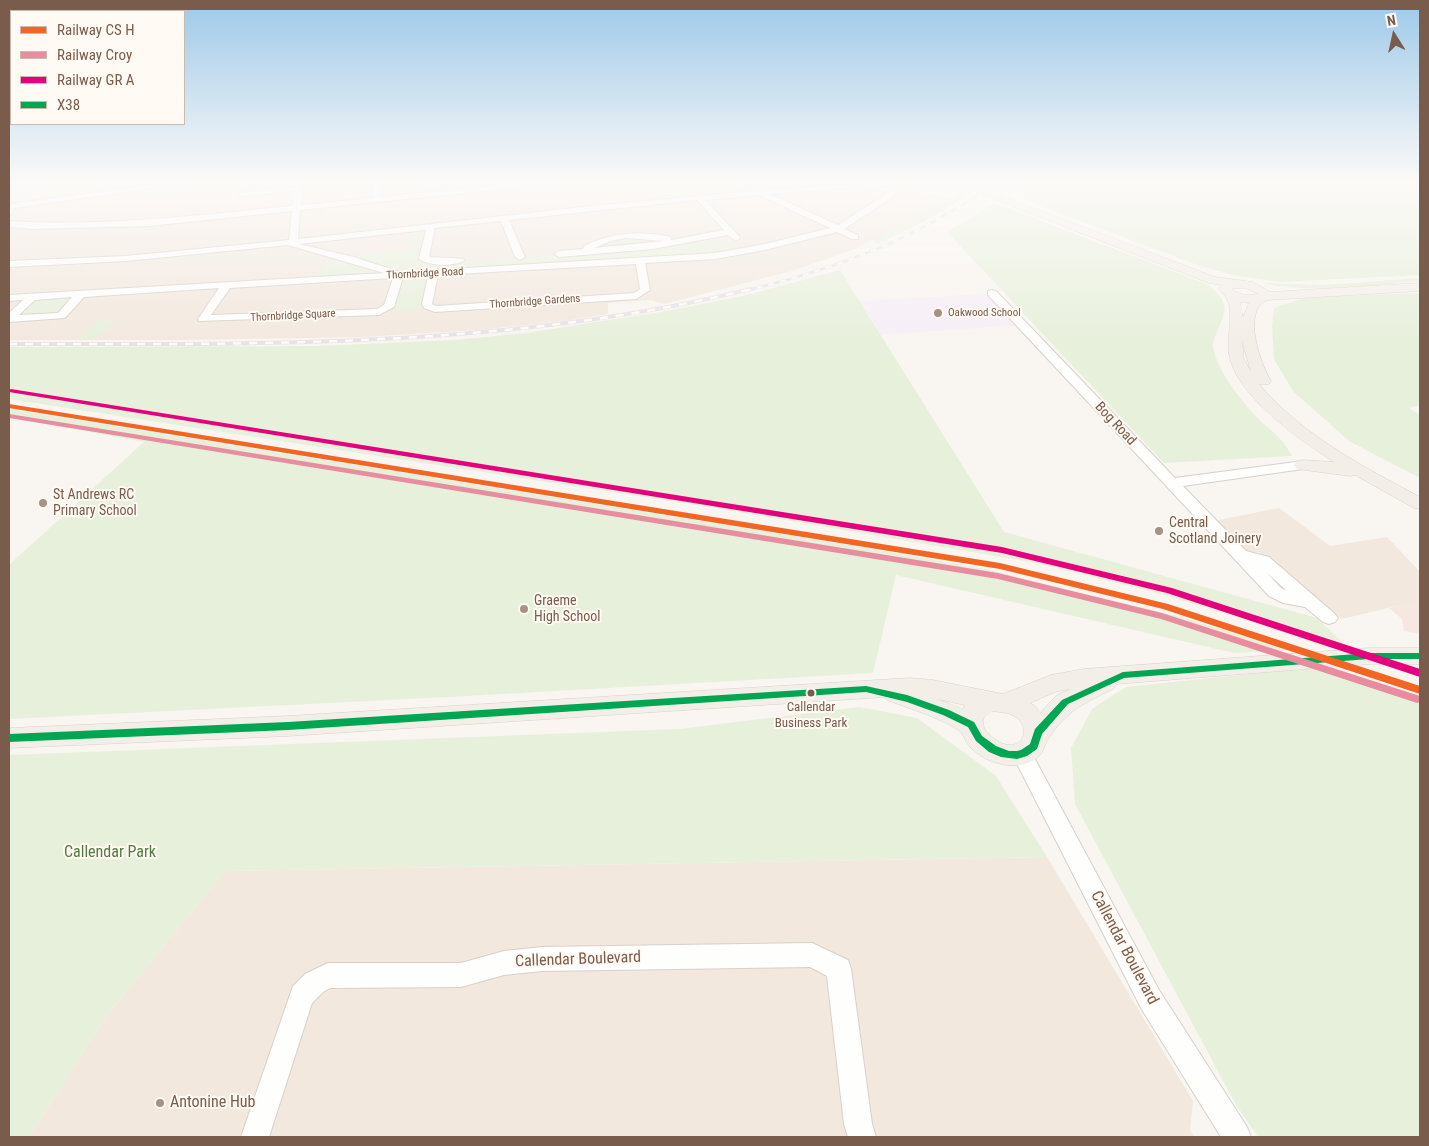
<!DOCTYPE html>
<style>
body{margin:0}
#map{position:relative;width:1429px;height:1146px;overflow:hidden;background:#f9f5f0;font-family:"Roboto Condensed",sans-serif}
canvas{display:block}
.frame{position:absolute;inset:0;border:10px solid #7a5c4d;pointer-events:none}
.legend{position:absolute;left:10px;top:10px;width:175px;height:115px;box-sizing:border-box;background:#fffaf3;border:1px solid #cabbb1;margin:0;padding:6px 9px;list-style:none;font-size:15px;color:#7a5c4d}
.legend li{display:flex;align-items:center;gap:10px;height:25px}
.legend b{width:25px;border:1px solid #cabbb1}
.north{position:absolute;left:1369px;top:10px;width:50px;height:50px;-webkit-text-stroke:4px #fffaf3;paint-order:stroke;rotate:350deg;font-size:14px;font-weight:700;line-height:20px;text-align:center;color:#7a5c4d}
.north::after{content:'';display:block;margin:auto;width:18px;height:22px;background:#7a5c4d;clip-path:polygon(50% 0,100% 100%,50% 72%,0 100%)}
</style>
<div id="map">
<canvas width="1429" height="1146"></canvas>
<div class="frame"></div>
<ul class="legend">
<li><b style="height:6px;background:#f26522"></b>Railway CS H</li>
<li><b style="height:6px;background:#e88c9f"></b>Railway Croy</li>
<li><b style="height:6px;background:#e5007d"></b>Railway GR A</li>
<li><b style="height:6px;background:#00a651"></b>X38</li>
</ul>
<div class="north">N</div>
</div>
<script>
const context = document.querySelector('canvas').getContext('2d');
context.lineJoin = 'round';
function fillPath(path, color) {
  context.fillStyle = color;
  context.fill(path, 'evenodd');
}
function stroke(path, color, width, dash) {
  context.strokeStyle = color;
  context.lineWidth = width;
  context.lineCap = dash ? 'butt' : 'round';
  context.setLineDash(dash || []);
  context.stroke(path);
}
function write(font, color, halo, rows, align = 'center') {
  context.font = font + ' "Roboto Condensed",sans-serif';
  context.lineWidth = 4;
  context.setLineDash([]);
  context.textBaseline = 'middle';
  context.strokeStyle = halo;
  context.fillStyle = color;
  for (const [text, x, y, turn = 0] of rows) {
    context.save();
    context.translate(x, y);
    context.rotate((+turn || 0) * Math.PI / 180);
    context.textAlign = isNaN(turn) ? turn : align;
    if (halo) context.strokeText(text, 0, 0);
    context.fillText(text, 0, 0);
    context.restore();
  }
}
const residential = new Path2D(`
 M33 183H920L931 188 920 192 951 198 855 249 792 271 664 304 651 300 608 303V314L564 321 478 330 363 337 178 340H9V187Z
 M1279 508 1330 546 1387 537 1420 572V605H1400L1342 619 1259 552 1247 553 1214 521Z
 M1047 857 1193 1101 1190 1130 1194 1137H29L105 1018 225 871Z`);
const commercial = new Path2D(`
 M1400 605H1420V634L1404 631 1402 619 1389 608Z`);
const education = new Path2D(`
 M988 291 1018 325 881 335 860 301 981 294Z`);
const green = new Path2D(`
 M1024 183H1420V275L1281 282 1237 276 1200 266 1043 207 1028 200 1016 189Z
 M180 186V191L173 194 115 201 107 200 109 194Z
 M965 189 974 193 925 221 877 244 872 239 951 198Z
 M995 203 1207 284C1233 304 1225 311 1215 337 1214 341 1212 344 1213 348 1218 370 1236 394 1251 411 1266 429 1280 433 1292 456L1164 463 947 232Z
 M408 231H421L423 234 415 256 417 260 432 264 627 251 715 239 728 240 735 244V246C724 254 709 254 696 256L412 272H404L351 256 411 249Z
 M639 236 663 241 596 248 610 239Z
 M329 257 377 271 379 272 317 277Z
 M840 270 1004 532 1317 618 1347 647 1328 648 1248 621 1161 594 1036 563 715 508 9 399V347L319 346 455 340 526 333 661 312 751 294Z
 M420 277 429 282 422 310 394 311 402 283 413 278Z
 M1420 278V281C1376 285 1306 294 1264 283L1324 285Z
 M1420 293V405L1409 408 1420 415V478L1349 441 1293 391 1274 359 1272 327 1274 308 1306 297Z
 M72 298 62 311 55 314 21 316 17 314C38 295 45 299 72 298Z
 M98 320 115 321 96 339H77L76 335 85 334Z
 M9 409 861 547 985 569 1188 619 1290 650 1234 653 896 575 873 673 449 697 9 719V565L144 442 9 417Z
 M1315 667 1420 698V1137H1258L1235 1103 1075 804 1071 748 1092 709 1126 687Z
 M859 707 917 718 996 776 1047 857 225 871 105 1018 29 1137H9V755L679 729Z`);
const minor = new Path2D(`
 M29 183 9 188V184Z
 M164 183H189L14 208 13 213 9 215 10 204Z
 M295 183H303L301 205 373 198V183H381V197L515 183H546L542 185 300 210 298 239 592 206 760 190 874 183 895 191 893 197 844 229 858 235V239H852L837 232 765 250 715 259 645 263 650 290 636 299 435 312 424 308 422 304 428 276 403 277 394 307 379 315 199 321 198 319 219 288 84 297 65 318 9 322V313L23 300 9 301V295L384 273 288 245 126 261 9 267V261L126 256 289 240 292 211 149 226 33 229 9 227V221C104 227 198 215 292 206L294 191 242 196 238 194 242 192 295 186ZM866 187 887 192 886 194 838 225 770 194ZM759 195 830 228 765 244 715 253 400 272 354 257 299 244 426 230 419 259C429 266 455 267 465 260 460 257 438 258 429 257L435 228 501 221 515 257 520 260 525 257 509 220 697 200 724 230 671 240 670 237 667 236C634 231 614 232 584 246L583 249 559 251 554 254 559 257 653 249 728 235 736 241 740 238 739 236 705 200ZM626 238 664 241 594 248 611 241ZM636 264 640 289 634 293 436 306 432 304 438 275ZM393 278 384 305 377 309 211 315 230 288ZM72 297 58 313 19 315 35 300Z
 M992 290 996 291 1175 478 1303 461 1308 462 1310 465 1303 469 1183 486 1246 551 1269 557 1335 614 1338 618 1335 622 1329 624 1323 622 1305 607 1283 603 1269 596 988 295V291ZM1266 572 1287 591 1281 588Z
 M1022 746 1029 748 1159 990 1247 1127 1251 1137H1221L1141 1008 1012 754 1015 748Z
 M812 943 848 960 851 969 872 1124 876 1137H848L844 1124 827 976 810 967 542 971 504 975 461 987 330 988 323 992 312 1003 269 1137H241L293 986 305 974 328 963H461L504 951 542 947Z`);
const major = new Path2D(`
 M953 183H968L1215 277 1253 282 1270 292 1420 283V291L1267 300C1241 312 1261 364 1271 381L1269 384H1259C1302 435 1362 466 1420 497V509L1414 508 1355 475 1350 476 1297 469 1294 465 1297 461 1303 460 1334 462C1300 440 1236 396 1229 354 1226 338 1235 310 1226 297 1224 294 1220 292 1218 289L1221 285 1209 283ZM1232 288H1246L1258 294 1244 295 1232 290ZM1240 302 1249 303 1243 317ZM1242 341 1251 372 1244 359Z
 M1369 648H1420V664H1369L1116 684 1113 689C1085 703 1069 709 1050 736 1045 742 1045 750 1039 756 1021 773 987 765 970 747 965 742 964 733 957 729 935 716 911 709 887 700L885 697 288 736 9 748V728L288 716 910 678 933 680 1003 694 1051 675 1084 669ZM1070 689 1057 695 1040 713 1035 706 1030 703 1055 692ZM937 699 965 705 963 709ZM992 711C997 712 1002 712 1007 713 1038 722 1022 762 992 737 985 731 981 726 984 717Z`);
const railFar1 = new Path2D(`
 M745 291C801 277 857 260 908 235 939 220 969 201 998 183`);
const rail = new Path2D(`
 M9 344C257 344 508 349 751 289`);
const bus1 = new Path2D(`
 M1369 653H1420V659H1369L1124 678 1068 704 1042 734 1037 749 1027 756 1017 759 1001 757 989 752 976 741 968 727 943 715 907 702 866 692 288 730 9 742V734L288 722 866 686 907 695 949 710 974 722 982 736 996 746 1009 751H1017L1021 750 1030 744 1035 729 1062 700 1123 672Z`);
const rail1 = new Path2D(`
 M9 404 1000 563 1168 604 1420 686V694L1163 609 1000 569 9 408Z`);
const rail2 = new Path2D(`
 M9 414 998 573 1162 613 1420 696V702L1417 703 1161 619 998 579 9 418Z`);
const rail3 = new Path2D(`
 M11 389 1002 547 1172 588 1420 669V677L1167 593 1002 553 9 392V390Z`);
const markers = [
 [938,313,5,"#a69286"],
 [43,503,5,"#a69286"],
 [1159,531,5,"#a69286"],
 [524,609,5,"#a69286"],
 [811,693,4.5,"#7a5c4d"],
 [160,1103,5,"#a69286"]
];
const farStreetnames = [
 ["Thornbridge Road",425,274,-3],
 ["Thornbridge Gardens",535,302,-4],
 ["Thornbridge Square",293,316,-3]
];
const farPoinames = [
 ["Oakwood School",948,313]
];
const busNames = [
 ["Callendar",811,708],
 ["Business Park",811,724]
];
const streetNames = [
 ["Bog Road",1115,424,47]
];
const poiNames = [
 ["St Andrews RC",53,495],
 ["Primary School",53,511],
 ["Central",1169,523],
 ["Scotland Joinery",1169,539],
 ["Graeme",534,601],
 ["High School",534,617]
];
const nearParknames = [
 ["Callendar Park",110,853]
];
const nearStreetnames = [
 ["Callendar Boulevard",1124,948,62],
 ["Callendar Boulevard",578,960,-2]
];
const nearPoinames = [
 ["Antonine Hub",170,1103]
];
fillPath(residential, '#f2e8de');
fillPath(commercial, '#f6e8e1');
fillPath(education, '#f6eef6');
fillPath(green, '#e7f0db');
stroke(minor, '#d7d1cb', 2);
stroke(major, '#dad1cc', 1);
fillPath(minor, '#fefefd');
fillPath(major, '#f3eee8');
stroke(railFar1, '#e6e3e7', 3);
stroke(rail, '#e6e3e7', 4);
stroke(railFar1, '#fffaf3', 2, [6]);
stroke(rail, '#fffaf3', 2.5, [8]);
fillPath(bus1, '#00a651');
fillPath(rail1, '#f26522');
fillPath(rail2, '#e88c9f');
fillPath(rail3, '#e5007d');
const sky = context.createLinearGradient(0, 0, 0, 344);
sky.addColorStop(0, '#9ec9e9');
sky.addColorStop(0.53, '#fcfaf8');
sky.addColorStop(1, '#fcfaf800');
context.fillStyle = sky;
context.fillRect(0, 0, 1429, 344);
for (const [x, y, r, color] of markers) {
  const dot = new Path2D();
  dot.arc(x, y, r, 0, 2 * Math.PI);
  context.fillStyle = color;
  context.fill(dot);
  stroke(dot, '#fffaf3', 2);
}
write('11px', '#7a5c4d', '#fffaf3', farStreetnames);
write('11px', '#7a5c4d', '#fffaf3', farPoinames, 'left');
write('13px', '#7a5c4d', '#fffaf3', busNames);
write('14px', '#7a5c4d', '#fffaf3', streetNames);
write('14px', '#7a5c4d', '#fffaf3', poiNames, 'left');
write('16px', '#537a41', '#fffaf3', nearParknames);
write('16px', '#7a5c4d', '#fffaf3', nearStreetnames);
write('16px', '#7a5c4d', '#fffaf3', nearPoinames, 'left');
</script>
